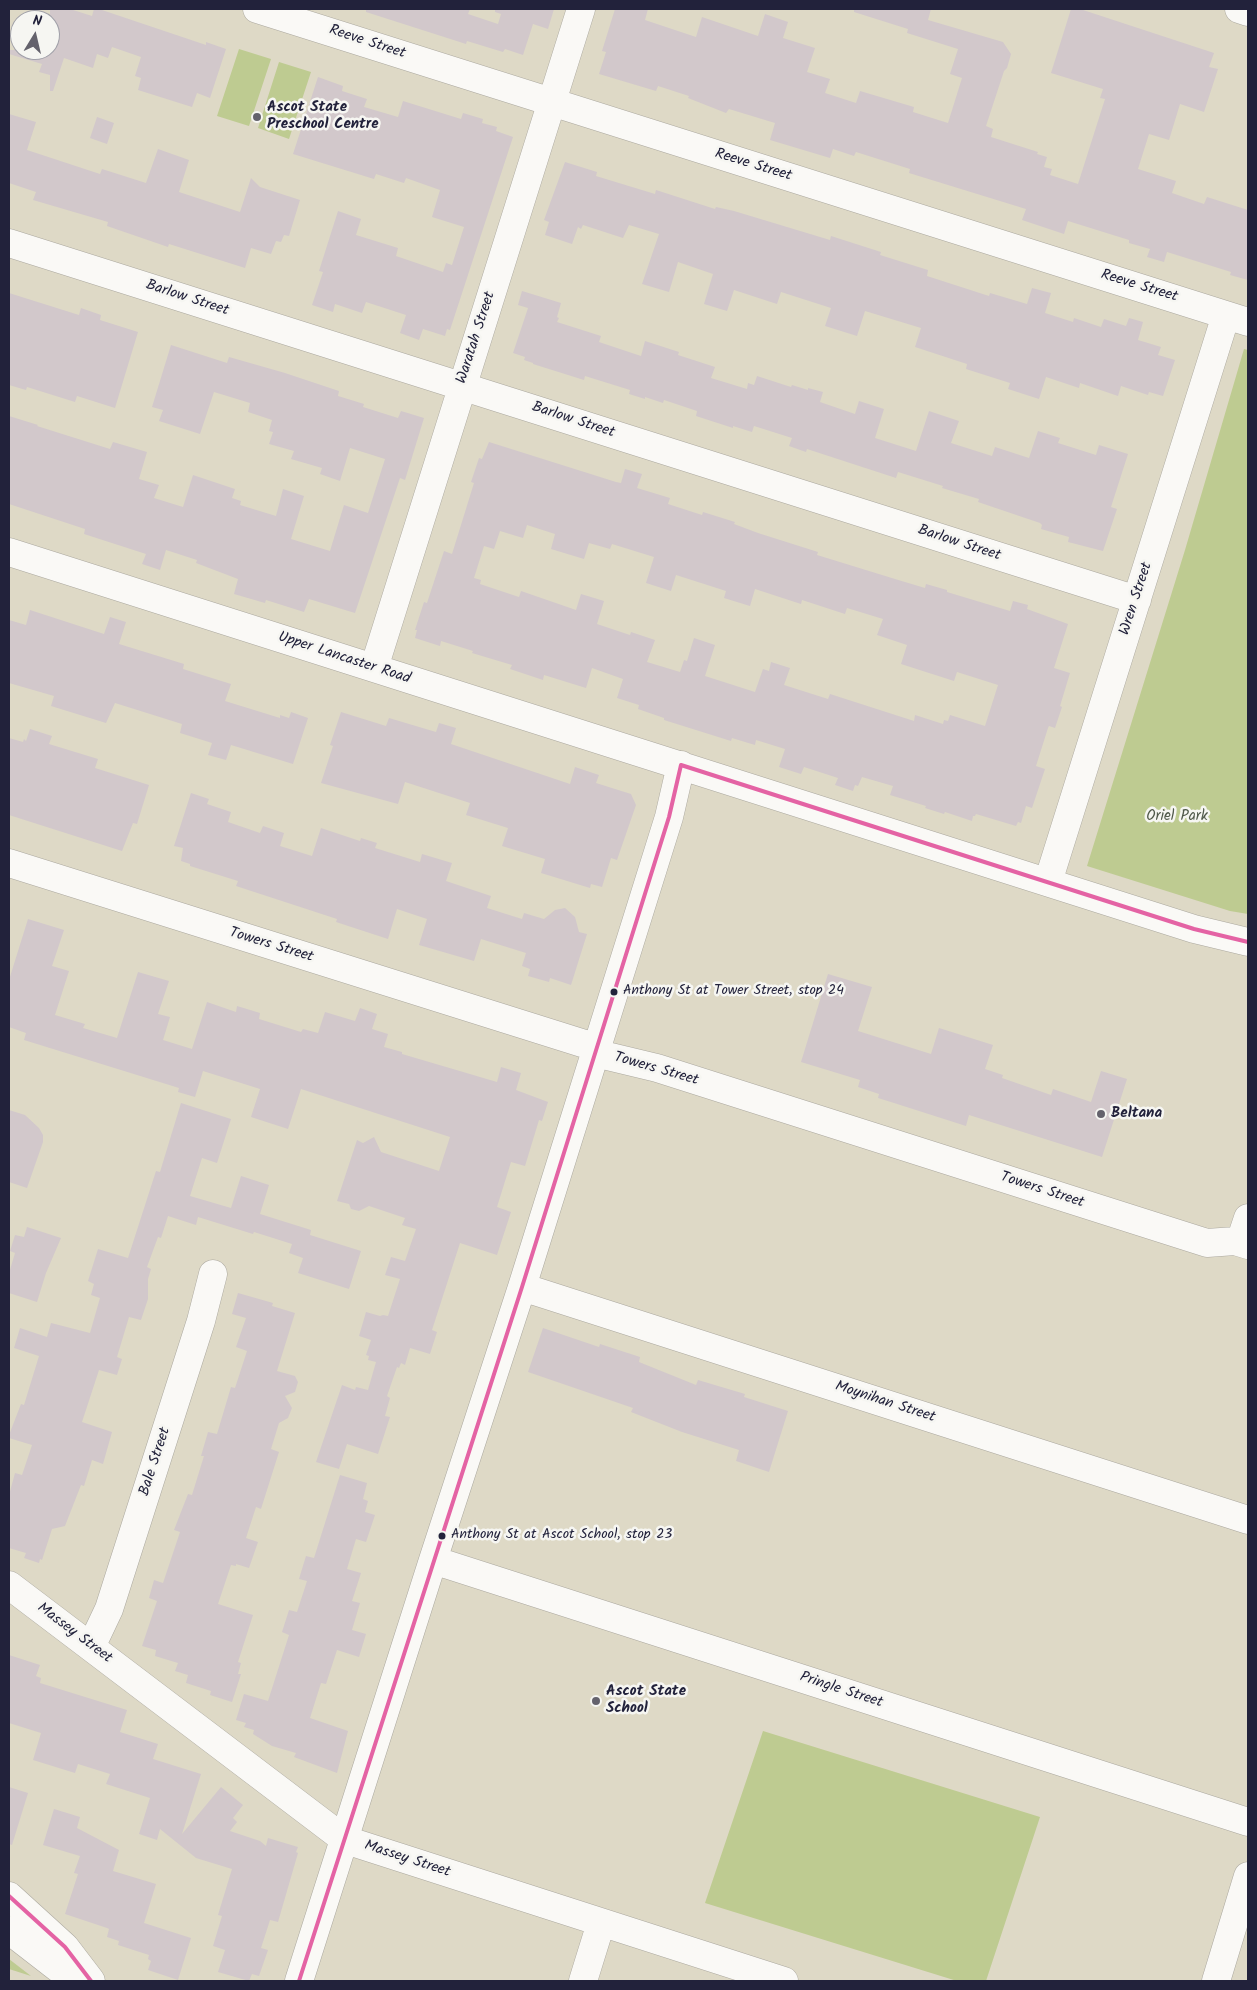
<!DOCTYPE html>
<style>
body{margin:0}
#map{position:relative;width:1257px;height:1990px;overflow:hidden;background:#ded9c6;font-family:Kalam,sans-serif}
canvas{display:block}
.frame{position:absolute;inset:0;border:10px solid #22223b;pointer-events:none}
.north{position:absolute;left:10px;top:10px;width:50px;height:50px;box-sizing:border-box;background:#f6f6f2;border:1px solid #a1a1a9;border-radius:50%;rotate:9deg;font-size:14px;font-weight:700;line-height:20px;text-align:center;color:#22223b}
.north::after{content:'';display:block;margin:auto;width:18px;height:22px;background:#64626c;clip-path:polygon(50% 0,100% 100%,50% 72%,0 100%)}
</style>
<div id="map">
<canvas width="1257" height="1990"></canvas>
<div class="frame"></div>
<div class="north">N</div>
</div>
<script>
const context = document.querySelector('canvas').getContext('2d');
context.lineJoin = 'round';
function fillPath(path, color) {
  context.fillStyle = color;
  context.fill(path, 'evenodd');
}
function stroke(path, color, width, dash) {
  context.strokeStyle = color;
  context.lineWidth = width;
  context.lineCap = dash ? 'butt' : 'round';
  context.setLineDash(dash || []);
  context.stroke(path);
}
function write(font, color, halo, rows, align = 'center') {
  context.font = font + ' Kalam,sans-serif';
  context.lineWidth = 5;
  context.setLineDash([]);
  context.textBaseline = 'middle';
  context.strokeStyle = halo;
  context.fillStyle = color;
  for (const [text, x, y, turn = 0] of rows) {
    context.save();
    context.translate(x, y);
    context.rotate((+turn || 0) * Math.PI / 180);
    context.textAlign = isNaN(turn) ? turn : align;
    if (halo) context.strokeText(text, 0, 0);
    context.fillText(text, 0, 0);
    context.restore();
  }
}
const green = new Path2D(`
 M239 49 271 59 249 126 217 116Z
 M279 62 311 72 289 139 258 128Z
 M1244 349 1248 350V914L1230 911 1087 866 1185 550Z
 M763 1731 1040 1817 986 1981H957L705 1903Z
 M9 1959 31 1976 9 1969Z`);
const building = new Path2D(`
 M50 9H70L92 16 94 9H99L206 45V42L226 49 210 98 197 93 192 107 138 90 141 78 135 76 141 57 112 47 108 58 97 54 93 68 64 58 53 91H50V75L39 72 42 64 9 54 10 50H50Z
 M366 9H470L468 14 498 24 501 14 495 12V9H554L548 29 533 24 523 55 505 49 503 52 467 41 466 44 366 12Z
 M615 9H648L645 20 696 37 702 17 758 36 765 14 788 22 783 38 815 48 807 72 830 79 825 93 856 103 860 91 914 107 913 112 948 123 962 78 950 74 958 49 907 33 908 29 854 12V9H931L928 20 1003 42 1011 54 1007 68 1004 71 986 126 993 129 991 137 1038 152 1037 154 1047 157 1044 167 1052 169 1050 175 1078 184 1105 99 1100 98 1103 89 1051 73 1071 9H1080L1214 53 1209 67 1218 69 1204 112 1180 104 1169 140 1149 134 1138 169 1176 181 1172 193 1204 204 1207 197 1248 210V280L1230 275 1231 272 1167 252 1164 262 1147 257 1150 249 1129 243V240L1068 221 1064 234 1022 220 1026 209 909 173 910 169 856 152 854 156 833 149 830 158 770 140 775 123 729 109 726 113 688 98 689 96 658 86 656 91 599 74 606 52 602 51Z
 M318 77 343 86 342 91 367 99 364 107 398 117 403 101 461 119 463 113 483 119 482 123 497 127 496 131 513 137 450 330 447 329 445 336 423 329 419 340 400 333 406 315 366 302 362 313 335 304 333 312 312 305 323 272 319 271 338 211 361 219 356 235 398 248 396 256 443 272 446 263 452 265 464 227 432 217 440 190 406 178 404 183 376 174 374 179 293 154Z
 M9 114 36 122 27 150 100 174 102 169 146 183 158 149 189 160 179 192 240 212 251 178 260 187 300 200 289 236 284 235 281 242 276 241 271 254 251 248 245 268 169 244 168 247 107 226 108 222 33 200 36 192 9 183Z
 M97 117 114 123 107 144 90 138Z
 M565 162 597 172 596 176 655 194 656 190 715 209 716 207 734 211 830 240 831 236 881 252 880 255 928 270 927 276 989 296 990 293 1027 304 1032 288 1051 293 1045 313 1073 322 1074 318 1101 327 1104 319 1126 326 1129 318 1143 322 1138 340 1161 347 1158 355 1175 360 1163 396 1149 392 1148 395 1121 386 1118 396 1080 383 1079 388 1046 377 1039 399 1008 389 1010 383 966 369 967 364 915 347 921 328 865 311 857 336 825 326 831 308 781 292 777 304 734 290 727 311 704 304 713 274 678 262 669 292 642 284 659 234 629 225 623 238 583 225 581 229 578 227 572 244 545 235 549 222 544 220Z
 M522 291 561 303 557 317 559 318 557 322 601 336 599 342 641 356 645 341 679 352 678 355 715 367 711 378 747 389 748 383 754 385 757 376 791 387 792 385 808 390V388L823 392 820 402 855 414 859 401 884 409 875 438 916 451 929 411 959 421 951 443 992 456 995 447 1029 458 1038 431 1060 438 1058 443 1096 455 1099 445 1128 454 1111 507 1117 509 1103 551 1068 542 1069 537 1041 529 1042 525 1040 523 978 502 979 499 942 488 943 486 898 472 896 478 807 449 806 452 789 446 792 438 754 426 752 432 733 426V428L696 416 697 411 664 400 663 403 645 397V399L629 394 630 390 585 376 584 380 533 364V363L524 360 525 357 513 353 528 308 518 305Z
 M9 293 79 315 81 308 101 315 100 320 138 332 115 408 77 396 75 402 27 387 26 390 9 385Z
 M171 345 227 363 229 357 285 373 339 391 338 396 364 404 363 407 398 418 401 411 424 418 405 480 400 478 355 613 309 599 304 612 266 600 265 603 234 594 238 579 196 563 197 560 166 550 160 570 142 564 146 554 84 534 85 529 9 504V416L38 425 37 426 110 449 113 442 147 452 139 479 159 485 154 498 183 507 193 475 235 489 232 498 241 501 240 505 276 516 283 489 304 496 291 539 330 551 344 505 368 513 385 459 350 448 340 481 320 474 322 468 291 459 294 451 269 444 273 432 269 431 272 420 248 412 250 403 214 392 200 434 159 421 163 410 152 407Z
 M489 442 616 482 621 483 625 469 642 474 637 488 670 498 668 504 702 515 703 512 735 522 734 524 758 533 818 552 817 555 895 579 925 588 926 584 947 590V592L1010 611 1013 601 1028 605 1027 609 1068 624 1054 668 1070 673 1060 706 1062 707 1055 728 1049 726 1048 728 1036 766 1045 769 1032 808 1026 806 1021 823 1018 822 1016 826 976 814 975 816H973L972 821 945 812 944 814 925 808 926 806 890 795 893 786 862 777 858 786 855 785 853 791 835 785 838 778 804 767 801 774 779 767 785 749 756 740 755 745 732 738 731 741 664 720V718L638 709 639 705 617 698 623 679 592 668 586 688 544 675 543 680 510 669 512 665 472 653 473 651 441 641 440 646 415 638 417 630H415L424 602 427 603 444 551 452 554 474 483 471 482 479 458 482 459ZM527 525 555 534 551 549 584 559 589 543 610 549 612 544 654 557 646 583 671 591 676 575 726 591 724 598 750 606 755 589 801 604 802 600 845 614 847 608 883 619 877 635 907 645 901 664 954 681 957 672 998 685 985 726 950 715 948 721 944 720 943 724 915 715 914 721 830 694 828 699 784 685 790 668 771 662 769 671 763 669 755 692 705 676 715 645 694 638 687 661 684 660 680 672 647 662 655 640 631 632 630 635 597 624 604 601 581 594 576 610 521 591 519 597 480 584 481 580 474 578 484 546 494 549 500 531 523 538Z
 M30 610 104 634 110 617 126 622 119 644 184 664 183 669 231 684 225 701 280 718V715L289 718 291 712 308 718 293 764 231 745 226 760 208 755 212 743 180 733 182 724 115 703 106 723 51 706 54 696 9 683V620L26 625Z
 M341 712 386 726 389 718 436 732 439 723 456 728 451 744 570 784 575 767 599 775 596 783 631 794 636 805 617 860 611 858 602 887 591 884 590 888 541 873 545 859 502 846 508 828 466 815 470 803 405 782 398 804 321 783 333 746 330 745Z
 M30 729 52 736 49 744 98 759 95 768 149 785 137 824 133 823 122 851 9 815V738L23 742 24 739 26 741Z
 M191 793 209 799 207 804 231 812 228 822 260 833 263 826 284 833 280 846 312 856 321 828 360 841 361 838 377 843 375 848 420 862 422 854 452 863 446 881 491 896 487 908 522 919 524 913 544 919 555 910 565 908 575 917 579 932 587 934 571 985 550 978 549 982 528 976 530 969 522 966 526 953 481 939 474 961 419 945 427 919 397 909 388 939 336 922 337 919 236 886 238 881 190 866V864L181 861 183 848 174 846Z
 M28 919 64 930 52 966 69 971 55 1015 85 1024 83 1028 117 1038 138 972 169 981 158 1014 170 1017 163 1040 192 1049 207 1002 236 1012 237 1006 260 1013 259 1019 301 1032 303 1029 318 1033 325 1012 355 1021 360 1008 377 1014 372 1029 388 1034 384 1047 402 1052V1054L497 1082 501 1067 521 1073 516 1090 548 1102 542 1121 539 1120 525 1166 511 1162 497 1207 511 1212 497 1255 460 1243 432 1330 437 1332 430 1354 410 1348 405 1365 401 1363 399 1368 397 1367 387 1396 390 1398 385 1416 390 1417 378 1454 347 1444 339 1469 316 1462 342 1385 355 1390 356 1387 368 1390 376 1362 368 1360 369 1356 366 1355 371 1340 359 1336 366 1312 380 1316 383 1315 388 1316 400 1279 385 1275 391 1257 405 1261 416 1229 402 1225 405 1218 369 1206 359 1211 351 1209 349 1204 337 1201 357 1140 363 1143 374 1137 381 1152 439 1171 450 1137 301 1089 288 1129 251 1117 260 1089 203 1071 195 1097 178 1092 179 1088 24 1040 26 1033 9 1027V980Z
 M828 974 872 987 858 1031 931 1054 939 1028 993 1045 985 1069 1003 1075 1002 1078 1051 1095 1053 1089 1091 1102 1101 1071 1127 1079 1102 1157 969 1115 966 1126 894 1103 878 1098 879 1094 858 1087 860 1080 801 1062Z
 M181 1103 231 1119 217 1163 202 1158 190 1196 231 1208 241 1176 269 1185 260 1214 311 1230 310 1235 361 1251 349 1289 298 1273 303 1258 289 1253 292 1244 254 1232 253 1234 198 1217 196 1225 168 1216 161 1238 158 1237 147 1267 151 1269 148 1279V1299L141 1320 129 1317 117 1357 122 1359 117 1375 99 1370 82 1422 112 1432 103 1464 92 1460 84 1486 81 1485 65 1526 52 1529 42 1560 40 1559 39 1563 24 1558 26 1553 9 1548V1495L15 1473 22 1475 32 1445 9 1438V1435L21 1404 24 1405 39 1356 14 1348 20 1328 47 1337 51 1323 90 1333 100 1298 91 1295 94 1284 88 1281 98 1249 128 1258 156 1171 160 1172Z
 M9 1110 25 1115 39 1128 43 1135V1142L27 1188 9 1182Z
 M27 1227 61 1238 46 1273 37 1302 9 1293V1273L15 1253 10 1251 15 1235 24 1237Z
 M238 1293 273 1303 272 1306 295 1313 277 1371 295 1376 298 1382 295 1392 285 1396 292 1408 288 1418 279 1423 271 1449 279 1452 261 1509 256 1507 246 1538 258 1542 249 1568 236 1564V1566L231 1565 218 1604 253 1615 238 1662 241 1663 238 1674H241L232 1702 210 1695 211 1691 186 1683 188 1675 175 1671 178 1663 155 1656 156 1650 142 1646 157 1601 149 1598 154 1580 163 1583 180 1532 174 1530 188 1494 192 1495 204 1456H201L208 1432 217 1434 231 1387 235 1388 247 1351 236 1347 246 1318 232 1314Z
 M543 1328 599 1347 600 1344 640 1357 639 1362 696 1385 698 1380 745 1394 744 1397 788 1411 769 1472 736 1461 739 1450 682 1432 631 1412 633 1408 528 1372Z
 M340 1475 367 1483 363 1499 368 1501 365 1512 375 1515 366 1542 356 1539 347 1569 361 1573 352 1601 360 1603 352 1630 366 1634 359 1657 337 1650 326 1684 321 1683 310 1718 348 1731 337 1773 294 1757 296 1753 272 1746 253 1734 254 1730 244 1727 246 1723 236 1720 244 1694 268 1701 289 1635 282 1632 289 1610 297 1612 307 1581 299 1579 306 1556 314 1558Z
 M9 1655 40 1665 36 1676 41 1678 40 1683 127 1710 120 1732 158 1744 153 1759 201 1774 182 1834 221 1787 243 1805 233 1818 237 1822 230 1831 260 1841 266 1846 268 1838 298 1847 296 1852 298 1853 278 1922 270 1920 261 1948 268 1950 259 1976 252 1974 249 1981 218 1972 225 1950 213 1946 222 1916 218 1915 232 1869 196 1858 160 1829 157 1840 139 1834 150 1798 106 1784 110 1774 78 1764 75 1773 33 1760 41 1733 9 1723Z
 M9 1787 28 1793 12 1845 9 1844Z
 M54 1809 80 1817 77 1828 119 1850 113 1871 156 1884 144 1923 191 1938 178 1980 148 1970 151 1961 148 1959 149 1955 118 1945 119 1941 107 1937 109 1929 107 1928 65 1914 78 1874 74 1873 80 1856 43 1845Z`);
const minor = new Path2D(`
 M257 9 1248 322
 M1239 9 1248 12
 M9 243 1137 600
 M9 552 1194 929 1248 942
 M374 668 581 9
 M9 863 585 1044 607 1056 657 1068 1207 1243 1235 1241 1248 1245
 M1048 882 1226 315
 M1240 1242 1248 1218
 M522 1287 1248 1520
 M433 1560 1248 1822
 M9 1585 336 1833 355 1843 784 1981
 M91 1647 109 1609 201 1321 213 1274
 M9 1896 65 1947 91 1981
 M9 1930 58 1968 80 1981
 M299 1981 433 1560 522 1287 669 817 681 765
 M583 1981 601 1923
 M1216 1981 1248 1876`);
const bus1 = new Path2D(`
 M681 765 1194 929 1248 942
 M9 1896 65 1947 91 1981
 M299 1981 522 1287 669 817 681 765`);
const markers = [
 [257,117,5,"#64626c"],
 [614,992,4.5,"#22223b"],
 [1101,1114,5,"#64626c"],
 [442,1536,4.5,"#22223b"],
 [596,1701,5,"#64626c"]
];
const busNames = [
 ["Anthony St at Tower Street, stop 24",623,992],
 ["Anthony St at Ascot School, stop 23",451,1536]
];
const streetNames = [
 ["Reeve Street",367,43,18],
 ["Reeve Street",753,166,17],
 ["Reeve Street",1139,287,17],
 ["Barlow Street",187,299,18],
 ["Waratah Street",477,338,-72],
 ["Barlow Street",573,421,18],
 ["Barlow Street",959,544,18],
 ["Wren Street",1137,599,-72],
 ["Upper Lancaster Road",344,659,18],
 ["Towers Street",271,946,17],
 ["Towers Street",656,1070,16],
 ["Towers Street",1042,1191,18],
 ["Moynihan Street",885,1403,18],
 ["Bale Street",156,1462,-72],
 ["Massey Street",74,1634,37],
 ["Pringle Street",841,1691,18],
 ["Massey Street",407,1860,18]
];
const poiNames = [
 ["Ascot State",267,108],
 ["Preschool Centre",267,125],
 ["Beltana",1111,1114],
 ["Ascot State",606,1692],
 ["School",606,1709]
];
const parkNames = [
 ["Oriel Park",1177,817]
];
fillPath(green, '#becb91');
fillPath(building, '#d2c8cb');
stroke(minor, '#aba89f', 29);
stroke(minor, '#faf9f6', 28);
stroke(bus1, '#e463a4', 4);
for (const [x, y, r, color] of markers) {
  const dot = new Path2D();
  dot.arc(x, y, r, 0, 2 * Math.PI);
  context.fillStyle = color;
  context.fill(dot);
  stroke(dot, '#f6f6f2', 2);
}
write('14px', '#22223b', '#f6f6f2', busNames, 'left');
write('15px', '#22223b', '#f6f6f2', streetNames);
write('bold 15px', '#22223b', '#f6f6f2', poiNames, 'left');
write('15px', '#50594a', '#f6f6f2', parkNames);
</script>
